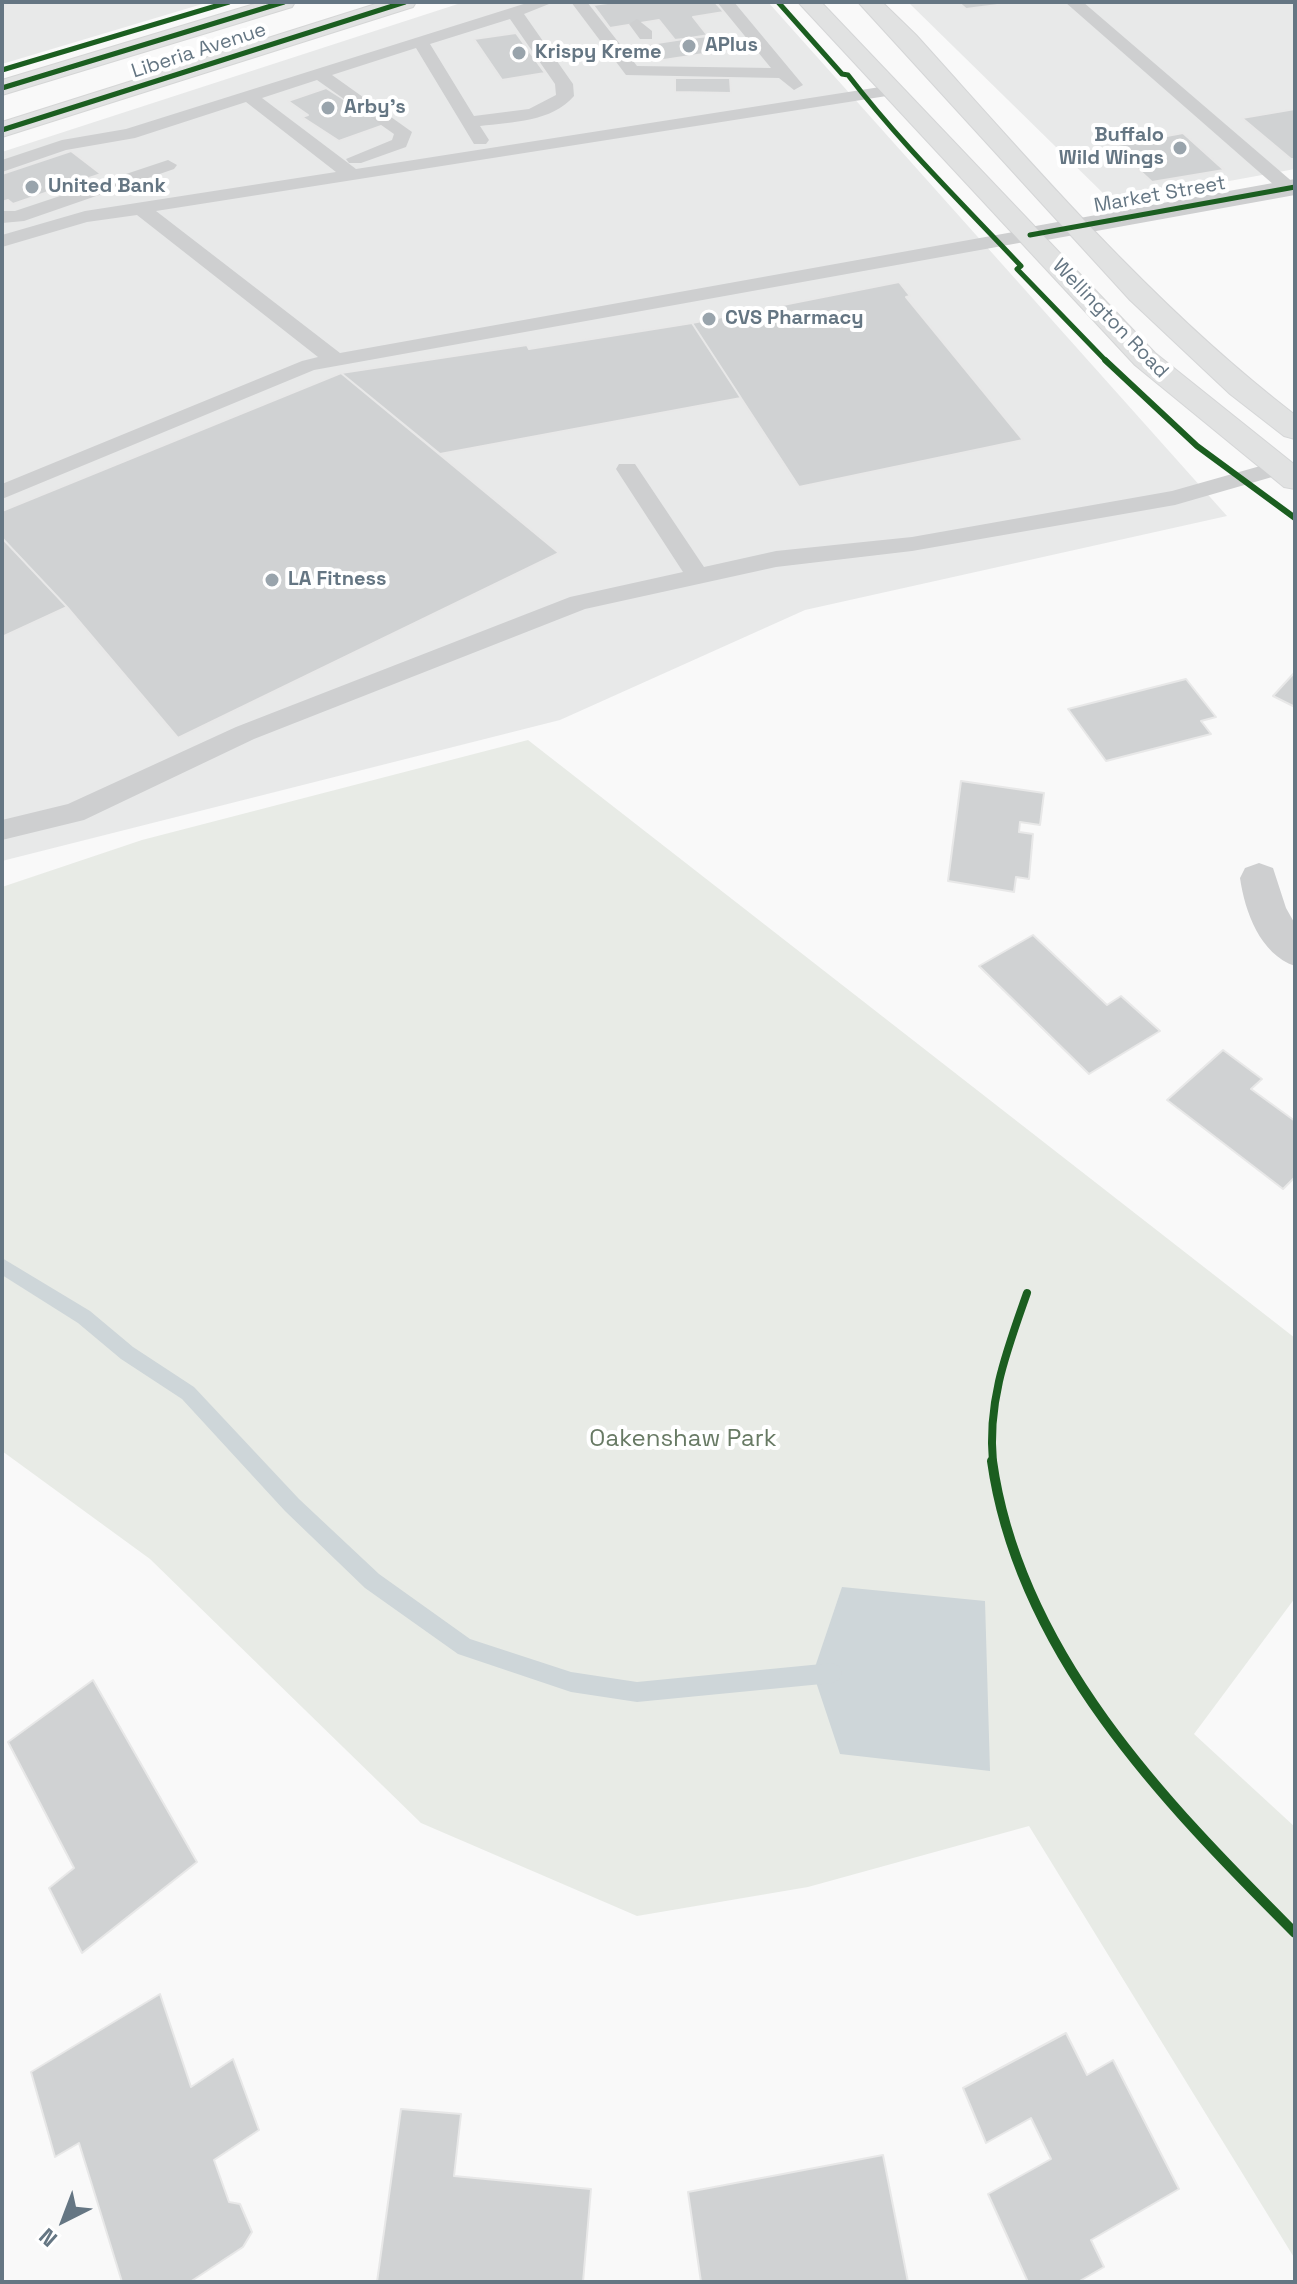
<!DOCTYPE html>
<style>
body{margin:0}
#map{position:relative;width:1297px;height:2284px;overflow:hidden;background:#f9f9f9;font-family:"Space Grotesk",sans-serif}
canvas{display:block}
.frame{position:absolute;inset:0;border:4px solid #657683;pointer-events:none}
.north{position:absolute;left:24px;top:2180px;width:80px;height:80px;-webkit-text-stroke:6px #fff;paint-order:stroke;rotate:222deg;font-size:22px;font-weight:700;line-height:32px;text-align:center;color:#657683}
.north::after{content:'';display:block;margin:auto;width:28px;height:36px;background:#657683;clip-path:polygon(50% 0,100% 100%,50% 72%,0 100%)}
</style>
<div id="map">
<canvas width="1297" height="2284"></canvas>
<div class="frame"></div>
<div class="north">N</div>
</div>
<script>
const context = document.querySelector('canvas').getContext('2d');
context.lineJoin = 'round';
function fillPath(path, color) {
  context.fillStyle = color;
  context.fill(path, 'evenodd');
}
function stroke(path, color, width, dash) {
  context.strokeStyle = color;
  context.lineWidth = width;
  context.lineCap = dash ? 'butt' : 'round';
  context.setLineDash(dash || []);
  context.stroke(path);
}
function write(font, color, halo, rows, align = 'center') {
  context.font = font + ' "Space Grotesk",sans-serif';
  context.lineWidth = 8;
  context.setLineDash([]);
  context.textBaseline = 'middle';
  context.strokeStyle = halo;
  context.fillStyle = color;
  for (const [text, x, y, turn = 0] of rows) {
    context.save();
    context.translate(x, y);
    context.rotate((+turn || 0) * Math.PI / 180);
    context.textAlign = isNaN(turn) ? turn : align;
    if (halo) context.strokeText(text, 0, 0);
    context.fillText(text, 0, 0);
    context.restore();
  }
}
const built = new Path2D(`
 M2 2H209L2 64Z
 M464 2H768L1227 516 805 610 560 720 2 861V152Z
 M908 2H1295V169L1136 198 1107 197Z`);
const green = new Path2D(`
 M528 740 1295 1338V1598L1194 1734 1295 1827V2259L1029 1826 808 1887 637 1916 421 1823 150 1559 2 1451V887L142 840Z`);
const water = new Path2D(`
 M842 1587 985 1601 990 1771 840 1754 813 1673Z`);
const stream = new Path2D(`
 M2 1258 90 1311 133 1347 194 1387 299 1499 379 1574 470 1639 571 1672 637 1682 832 1663 839 1666 842 1673 839 1680 832 1683 637 1702 571 1692 458 1654 365 1588 285 1511 182 1399 121 1359 78 1323 2 1275Z`);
const building = new Path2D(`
 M615 2H715L724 12 693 17 708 36 675 40 659 20 610 28 593 5Z
 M958 2H1021L966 9Z
 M516 33 545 73 502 80 474 39Z
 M716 34 730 50 657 61 644 45Z
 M675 78H730L731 93 675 92Z
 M326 88 384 125 339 141 302 117 308 115 288 101Z
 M1295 109V159H1291L1242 118Z
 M1183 133 1224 170 1152 182 1113 146Z
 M71 151 101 174 13 204 8 200 2 202V174Z
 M899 282 910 296 906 297 1023 440 799 487 692 323Z
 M692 323 741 398 440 454 341 373 527 345 529 349Z
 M341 373 559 553 178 738 67 607 2 538V511Z
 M2 538 67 607 2 637Z
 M1295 672V707L1273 696Z
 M1186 679 1216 717 1201 721 1211 734 1106 761 1068 709Z
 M961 781 1044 793 1040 825 1020 822 1019 832 1033 834 1029 879 1016 877 1014 892 948 881Z
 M1033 935 1107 1005 1121 996 1160 1031 1089 1074 979 966Z
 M1223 1050 1262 1079 1251 1089 1295 1121V1177L1283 1189 1167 1100Z
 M93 1680 197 1862 82 1953 49 1888 74 1868 8 1742Z
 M160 1994 191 2087 233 2059 259 2130 214 2160 229 2202 240 2204 252 2232 243 2247 190 2282H122L79 2143 55 2157 31 2072Z
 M1066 2033 1087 2075 1113 2060 1179 2189 1091 2240 1104 2267 1078 2282H1028L988 2194 1051 2159 1031 2118 986 2143 963 2088Z
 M401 2109 461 2114 454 2176 591 2189 583 2282H377Z
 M883 2155 908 2282H701L688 2192Z`);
const lane = new Path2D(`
 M530 2H554L524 14 573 84 574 96C552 122 512 122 480 126L489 140 486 144H474L416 48 332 75 412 132 406 147 361 163H349L346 159 392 140 394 134 317 80 262 98 356 169 893 85 902 90 893 95 156 211 340 353 1030 229 1040 235 1030 241 314 370 2 499V484L302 361 318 357 137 215 87 222 2 247V235L85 211 336 172 246 102 135 138 66 150 2 172V160L62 140 126 129ZM510 19 555 84 556 95 529 109 474 116 430 44Z
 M571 2H587L637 66 771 68 717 2H734L803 85 794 90 779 78 626 75Z
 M1065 2H1083L1295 184V192H1282Z
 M637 19 652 31V39H640L629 24Z
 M168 160 177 165 174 169 24 221 2 223V211H15Z
 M1278 461 1289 468 1286 473 1175 505 912 551 776 567 585 609 254 739 84 820 2 840V820L68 804 236 727 570 597 683 572 616 469 619 464H635L704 567 776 551 912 537 1172 491Z`);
const street = new Path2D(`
 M1295 179V195L1030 243 1021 241 1017 235 1021 229 1030 227Z
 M1259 863 1273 868 1286 908 1295 924V966C1260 954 1245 912 1240 878L1245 868Z`);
const secondary = new Path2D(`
 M798 2H821L1155 353 1295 465V489L1284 487 1135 365Z
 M858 2H882L916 35C1036 168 1152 305 1295 415V439L1284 436 1230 394 1130 300Z`);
const highway = new Path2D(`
 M261 2H295L292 7 2 95V80Z
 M382 2H416L413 7 2 137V122Z`);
const cyclewayFar3 = new Path2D(`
 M778 2 842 74 848 75C901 144 962 203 1021 266L1017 269 1107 362
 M2 70 229 2
 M2 88 284 2
 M2 130 405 2
 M1030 235 1295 187`);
const cyclewayFar2 = new Path2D(`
 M1105 360 1197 446 1295 518`);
const cyclewayFar1 = new Path2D(`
 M993 1463C987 1401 1007 1350 1027 1293`);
const cycleway = new Path2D(`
 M992 1461C1019 1653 1164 1802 1295 1933`);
const markers = [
 [689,46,8,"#99a4ac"],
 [519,53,8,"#99a4ac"],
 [328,108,8,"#99a4ac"],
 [1180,148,8,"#99a4ac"],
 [32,187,8,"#99a4ac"],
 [709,319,8,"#99a4ac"],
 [272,580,8,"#99a4ac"]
];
const farPoinames = [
 ["APlus",705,46],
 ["Krispy Kreme",535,53],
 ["Arby's",344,108],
 ["Buffalo",1164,136,"right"],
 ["Wild Wings",1164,159,"right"],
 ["United Bank",48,187],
 ["CVS Pharmacy",725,319],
 ["LA Fitness",288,580]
];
const farStreetnames = [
 ["Liberia Avenue",199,51,-18],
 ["Market Street",1160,195,-10],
 ["Wellington Road",1110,319,46]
];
const parkNames = [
 ["Oakenshaw Park",683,1439]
];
fillPath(built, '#e8e9e9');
fillPath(green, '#e8ebe6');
fillPath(water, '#ced6d9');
fillPath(stream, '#ced6d9');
fillPath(building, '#d0d2d3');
stroke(building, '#e8e8e8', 2);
stroke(secondary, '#d5d6d7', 2);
stroke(highway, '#d5d6d6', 2);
fillPath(lane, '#cecfd0');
fillPath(street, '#cecfd0');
fillPath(secondary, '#e1e2e2');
fillPath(highway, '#e1e2e2');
stroke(cyclewayFar3, '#1b5e20', 5);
stroke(cyclewayFar2, '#1b5e20', 6);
stroke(cyclewayFar1, '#1b5e20', 8);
stroke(cycleway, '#1b5e20', 10);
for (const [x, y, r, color] of markers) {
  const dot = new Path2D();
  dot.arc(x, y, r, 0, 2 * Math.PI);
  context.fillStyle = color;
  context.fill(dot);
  stroke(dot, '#fff', 3);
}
write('bold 20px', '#657683', '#fff', farPoinames, 'left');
write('20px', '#657683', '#fff', farStreetnames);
write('24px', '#687a64', '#fff', parkNames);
</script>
